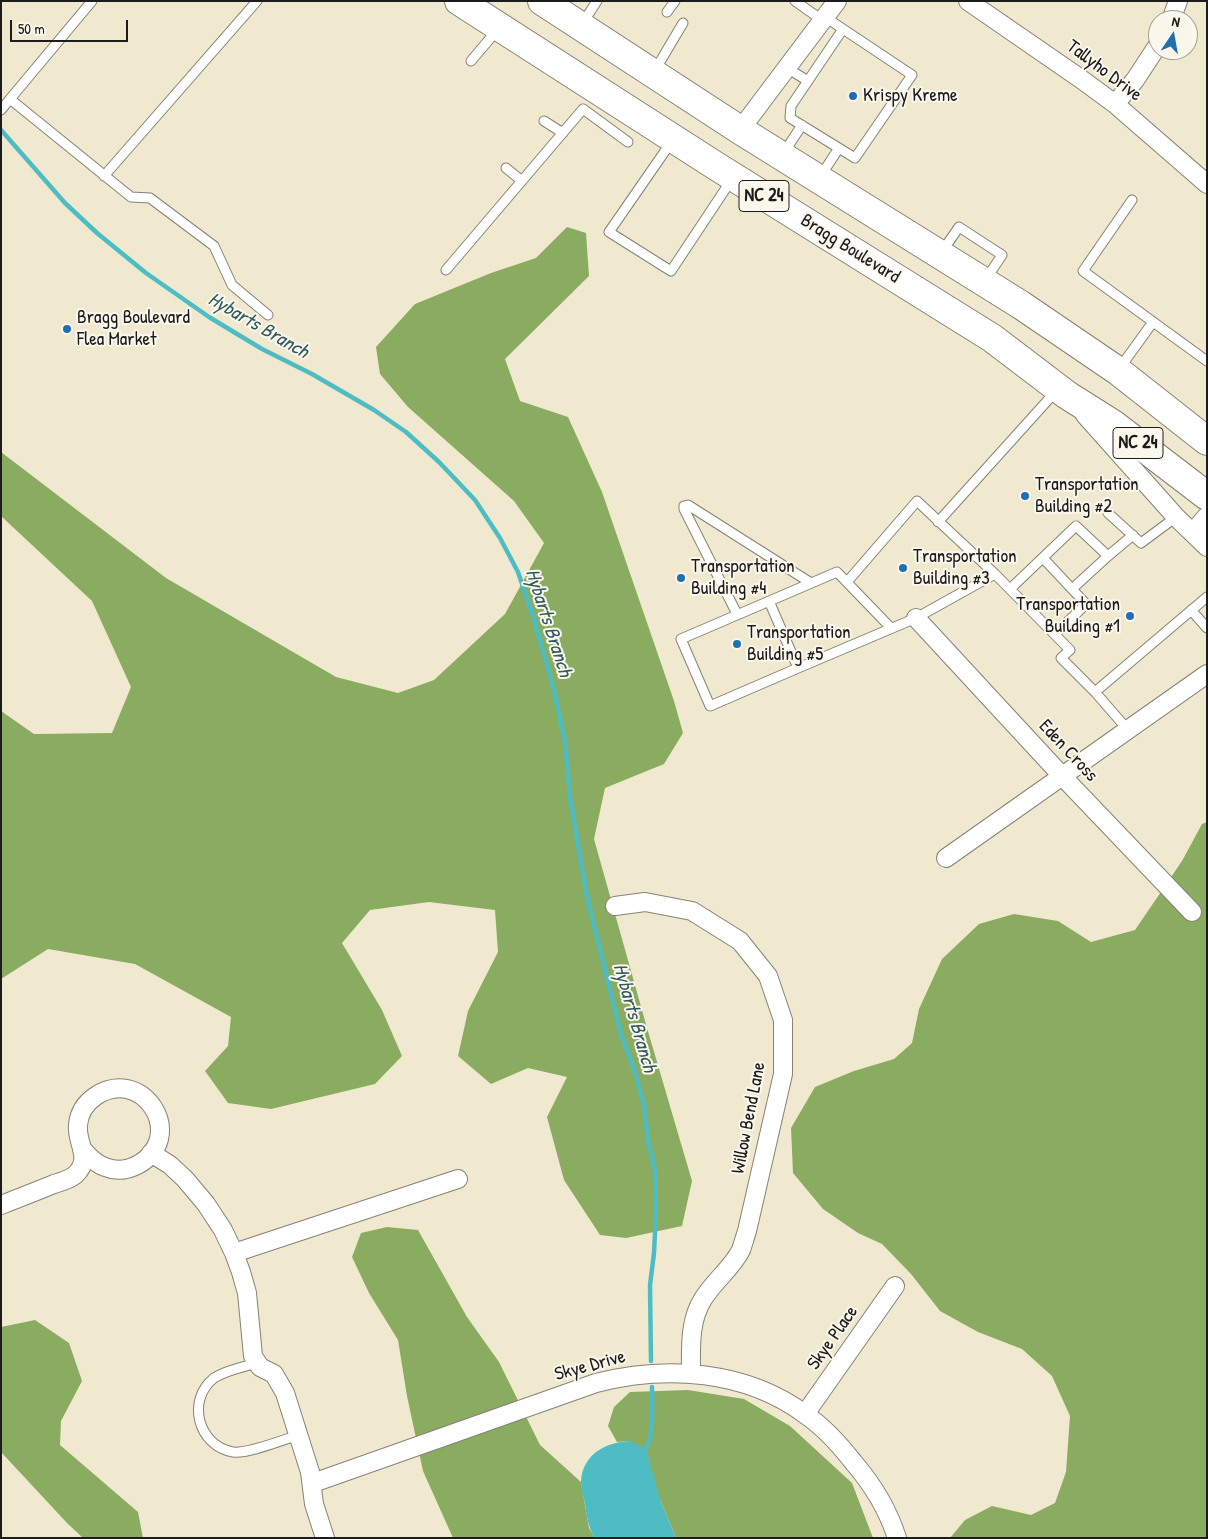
<!DOCTYPE html>
<style>
body{margin:0}
#map{position:relative;width:1208px;height:1539px;overflow:hidden;background:#f0e9cf;font-family:"Patrick Hand",sans-serif}
canvas{display:block}
.frame{position:absolute;inset:0;border:2px solid #1c1c1c;pointer-events:none}
.north{position:absolute;left:1148px;top:10px;width:50px;height:50px;box-sizing:border-box;background:#fbf7ec;border:1px solid #a29f99;border-radius:50%;rotate:12deg;font-size:14px;font-weight:700;line-height:20px;text-align:center;color:#1c1c1c}
.north::after{content:'';display:block;margin:auto;width:18px;height:22px;background:#1f6fb2;clip-path:polygon(50% 0,100% 100%,50% 72%,0 100%)}
.scale{position:absolute;left:10px;top:20px;width:118px;height:22px;box-sizing:border-box;border:2px solid #1c1c1c;border-top:0;padding-left:6px;font-size:15px;line-height:18px;white-space:nowrap;color:#1c1c1c;-webkit-text-stroke:4px #fbf7ec;paint-order:stroke}
</style>
<div id="map">
<canvas width="1208" height="1539"></canvas>
<div class="frame"></div>
<div class="north">N</div>
<div class="scale">50 m</div>
</div>
<script>
const context = document.querySelector('canvas').getContext('2d');
context.lineJoin = 'round';
function fillPath(path, color) {
  context.fillStyle = color;
  context.fill(path, 'evenodd');
}
function stroke(path, color, width, dash) {
  context.strokeStyle = color;
  context.lineWidth = width;
  context.lineCap = dash ? 'butt' : 'round';
  context.setLineDash(dash || []);
  context.stroke(path);
}
function write(font, color, halo, rows, align = 'center') {
  context.font = font + ' "Patrick Hand",sans-serif';
  context.lineWidth = 4;
  context.setLineDash([]);
  context.textBaseline = 'middle';
  context.strokeStyle = halo;
  context.fillStyle = color;
  for (const [text, x, y, turn = 0] of rows) {
    context.save();
    context.translate(x, y);
    context.rotate((+turn || 0) * Math.PI / 180);
    context.textAlign = isNaN(turn) ? turn : align;
    if (halo) context.strokeText(text, 0, 0);
    context.fillText(text, 0, 0);
    context.restore();
  }
}
const forest = new Path2D(`
 M567 227 586 233 589 276 505 359 520 401 568 417 602 492 674 701 683 733 664 764 605 788 594 839 647 1028 692 1181 682 1226 626 1238 600 1235 564 1180 547 1117 567 1077 528 1068 491 1084 458 1056 468 1011 498 952 495 910 429 902 370 910 342 943 382 1010 402 1056 375 1084 271 1109 228 1103 205 1071 228 1046 231 1017 135 964 48 949 1 979V711L34 734 112 733 131 687 92 601 1 516V452L166 578 336 677 398 693 434 680 505 614 544 543 514 501 408 407 380 374 376 347 415 304 491 273 536 258Z
 M1207 822V1538H950L965 1520 992 1506 1031 1515 1055 1503 1066 1472 1070 1416 1052 1376 1022 1349 978 1332 940 1311 911 1274 882 1244 858 1233 823 1209 793 1173 791 1128 815 1087 854 1071 894 1059 912 1043 919 1009 942 959 979 924 1014 914 1058 921 1091 942 1135 930 1182 861 1202 824Z
 M387 1227 418 1230 467 1317 499 1362 540 1445 581 1482 589 1528 595 1538H453L423 1471 407 1396 398 1340 369 1293 352 1257 361 1233Z
 M35 1320 69 1343 82 1381 61 1421 60 1445 138 1512 143 1538H83L67 1523 1 1452V1327Z
 M688 1390 744 1399 790 1426 852 1483 873 1538H676L661 1502 630 1441 617 1442 608 1426 614 1407 630 1392Z`);
const water = new Path2D(`
 M630 1441 646 1449 661 1502 676 1538H595C588 1527 587 1517 585 1504 584 1497 581 1488 581 1481 583 1454 606 1442 630 1441Z`);
const stream = new Path2D(`
 M1 130 65 203 97 233 146 273 209 317 262 349 312 374 374 410 406 432 439 462 475 500 500 538 518 572 534 619 554 690 565 741 570 797 587 897 621 1034 635 1072 644 1105 648 1141 655 1170 656 1212 654 1253 650 1285 651 1361
 M643 1452C655 1442 652 1402 652 1387`);
const service = new Path2D(`
 M92 1 10 99 131 197 150 198 214 246 232 285 268 315
 M795 1 822 20
 M667 12 675 1
 M825 17 843 29
 M582 24 597 1
 M843 29 912 75 855 158 790 118 791 106Z
 M471 61 498 29
 M787 68 808 81
 M654 72 683 23
 M1 110 10 99
 M544 121 563 133
 M672 141 609 232 671 271 732 179
 M783 154 802 125
 M506 168 522 181
 M104 176 257 1
 M820 177 839 148
 M1132 200 1083 271 1207 361
 M941 253 959 227 1002 255 986 279
 M446 270 583 109 628 142
 M1119 369 1153 322
 M1108 513 1141 543 1176 517
 M938 522 1057 390
 M1043 558 1086 604 1055 634
 M847 582 917 501 995 574
 M1010 589 1076 526 1108 556 1133 535
 M1072 589 1108 556
 M769 601 798 668 710 706 681 639 837 572 891 628
 M1191 610 1207 628
 M737 614 684 509V506L688 505 811 583
 M798 668 916 618 995 574 1070 650 1061 658 1095 692
 M1128 730 1095 692 1207 597
 M257 1363C243 1367 226 1370 214 1378 186 1400 198 1446 233 1452 248 1454 282 1440 299 1435`);
const minor = new Path2D(`
 M968 1 1081 79 1115 104 1207 184
 M1171 20 1178 1
 M1115 104 1135 80 1158 45
 M740 130 837 1
 M1085 415 1176 517 1207 547
 M1199 539 1200 524 1207 516
 M916 618 1063 777 1192 912
 M946 858 1207 674
 M615 906 645 902 692 911 740 941 768 976 783 1020V1074L747 1231C745 1237 743 1244 741 1250 732 1268 714 1281 703 1299 689 1321 691 1348 691 1374
 M151 1153 170 1165 185 1179 206 1204 223 1230 234 1253 241 1272 247 1293 253 1356 260 1367 274 1374 285 1393 310 1472 314 1504 325 1538
 M1 1205C19 1198 37 1191 54 1184 61 1182 70 1179 75 1175 93 1158 76 1144 78 1125 80 1101 105 1085 127 1089 149 1094 164 1117 159 1139 153 1161 127 1176 105 1167 96 1164 90 1158 84 1151
 M234 1253 458 1179
 M805 1414 895 1286
 M313 1483 596 1383C666 1365 746 1370 806 1415 825 1428 840 1445 854 1463 873 1485 888 1510 897 1538`);
const primary = new Path2D(`
 M459 1 716 166 992 338 1067 395 1113 424 1207 496
 M542 1 740 130 1021 305 1118 371 1207 441`);
const markers = [
 [853,96,5,"#1f6fb2"],
 [67,329,5,"#1f6fb2"],
 [1025,496,5,"#1f6fb2"],
 [903,568,5,"#1f6fb2"],
 [681,578,5,"#1f6fb2"],
 [1130,616,5,"#1f6fb2"],
 [737,644,5,"#1f6fb2"]
];
const shields = [
 [764,196,50],
 [1138,443,50]
];
const shieldNames = [
 ["NC 24",764,196],
 ["NC 24",1138,443]
];
const streetNames = [
 ["Tallyho Drive",1104,71,37],
 ["Bragg Boulevard",850,249,32],
 ["Eden Cross",1068,751,47],
 ["Willow Bend Lane",749,1118,-79],
 ["Skye Place",833,1338,-55],
 ["Skye Drive",590,1366,-15]
];
const poiNames = [
 ["Krispy Kreme",863,96],
 ["Bragg Boulevard",77,318],
 ["Flea Market",77,340],
 ["Transportation",1035,485],
 ["Building #2",1035,507],
 ["Transportation",913,557],
 ["Building #3",913,579],
 ["Transportation",691,567],
 ["Building #4",691,589],
 ["Transportation",1120,605,"right"],
 ["Building #1",1120,627,"right"],
 ["Transportation",747,633],
 ["Building #5",747,655]
];
const waterNames = [
 ["Hybarts Branch",258,326,30],
 ["Hybarts Branch",548,623,72],
 ["Hybarts Branch",634,1018,74]
];
fillPath(forest, '#8aac60');
fillPath(water, '#4ebdc3');
stroke(stream, '#4ebdc3', 4.5);
stroke(service, '#868276', 11);
stroke(minor, '#868276', 20);
stroke(primary, '#868276', 30);
stroke(service, '#fff', 9);
stroke(minor, '#fff', 18);
stroke(primary, '#fff', 28);
for (const [x, y, r, color] of markers) {
  const dot = new Path2D();
  dot.arc(x, y, r, 0, 2 * Math.PI);
  context.fillStyle = color;
  context.fill(dot);
  stroke(dot, '#fbf7ec', 2);
}
for (const [x, y, w] of shields) {
  const box = new Path2D();
  box.roundRect(x - w / 2, y - 15.5, w, 31, 4);
  context.fillStyle = '#fbf7ec';
  context.fill(box);
  stroke(box, '#1c1c1c', 1);
}
write('bold 18px', '#1c1c1c', null, shieldNames);
write('19px', '#1c1c1c', '#fbf7ec', streetNames);
write('19px', '#1c1c1c', '#fbf7ec', poiNames, 'left');
write('italic 20px', '#305c5f', '#fbf7ec', waterNames);
</script>
